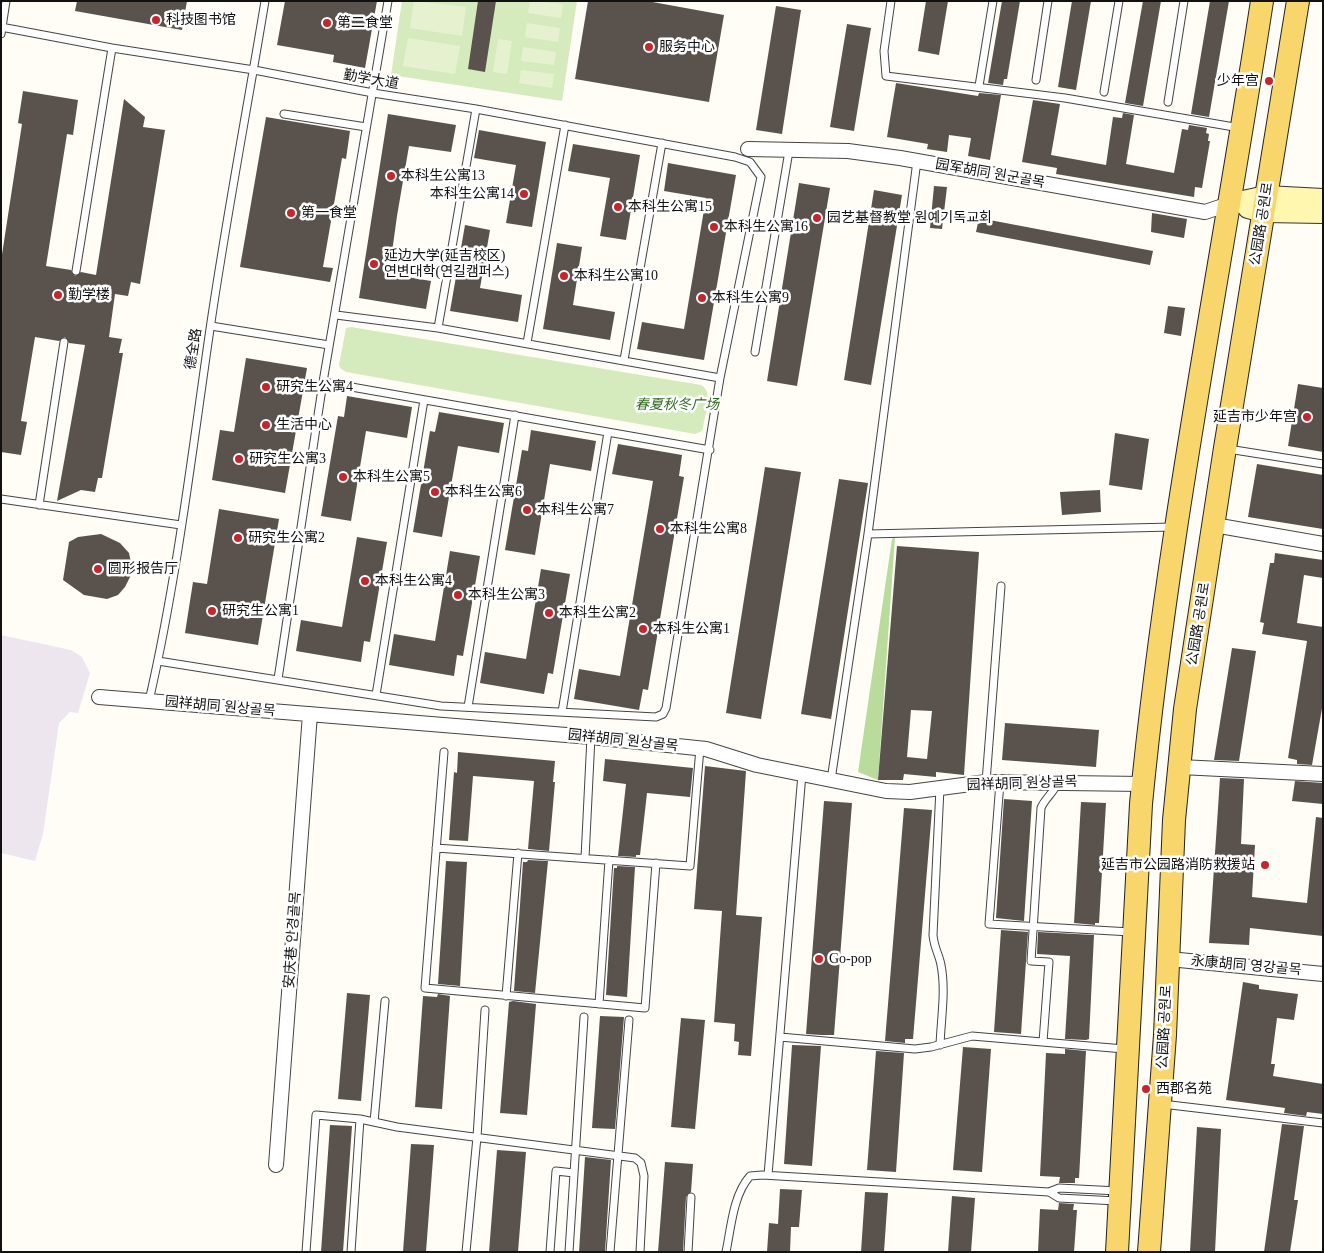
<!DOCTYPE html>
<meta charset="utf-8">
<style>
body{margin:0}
#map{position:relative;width:1324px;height:1253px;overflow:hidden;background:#fffdf5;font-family:"Times New Roman",serif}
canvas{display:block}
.frame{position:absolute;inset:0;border:2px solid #111;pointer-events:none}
</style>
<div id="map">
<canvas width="1324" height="1253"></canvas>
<div class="frame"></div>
</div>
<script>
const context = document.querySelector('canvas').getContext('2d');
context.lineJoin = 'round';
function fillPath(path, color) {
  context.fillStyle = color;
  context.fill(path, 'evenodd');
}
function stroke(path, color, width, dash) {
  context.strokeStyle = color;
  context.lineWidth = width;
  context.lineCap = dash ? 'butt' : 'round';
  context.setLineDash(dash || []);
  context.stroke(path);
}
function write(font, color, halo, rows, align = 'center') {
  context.font = font + ' "Times New Roman","Noto Sans SC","Noto Sans KR",serif';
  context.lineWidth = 5;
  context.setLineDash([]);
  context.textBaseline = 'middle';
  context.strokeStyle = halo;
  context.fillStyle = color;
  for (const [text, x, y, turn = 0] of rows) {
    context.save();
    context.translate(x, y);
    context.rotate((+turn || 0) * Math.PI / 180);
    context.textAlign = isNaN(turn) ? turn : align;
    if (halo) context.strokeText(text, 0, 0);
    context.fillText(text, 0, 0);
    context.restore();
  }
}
const industrial = new Path2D(`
 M1 635 71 650 82 657 90 673 78 713 70 712 59 723 43 834 35 861 1 853Z`);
const green = new Path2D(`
 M402 1H577L562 101 391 75Z
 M351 327 701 385C714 392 705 415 703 427L702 431 695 434 346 372 340 368 339 365 346 328Z`);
const forest = new Path2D(`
 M895 537 878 780 858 772 892 539Z`);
const pitch = new Path2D(`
 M414 1 466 7 462 36 410 28Z
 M530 1 563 4 561 18 528 13Z
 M527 23 560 28 558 42 525 37Z
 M408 38 460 46 455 74 403 66Z
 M498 39 512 41 507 74 493 72Z
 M523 47 556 52 554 65 521 61Z
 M521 70 554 74 552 88 519 83Z`);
const building = new Path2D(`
 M77 1H187L182 30 75 11Z
 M285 1H377L365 68 333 62 334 55 277 45Z
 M478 1H496L485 72 468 69Z
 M588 1H647L724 15 709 102 575 79Z
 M926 1H948L939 55 918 51Z
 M1002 1H1020L1007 79H1004L1003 85 988 83Z
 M1072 1H1091L1076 90 1058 87Z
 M1143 1H1161L1143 106 1125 103Z
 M1210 1H1229L1209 117 1191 114Z
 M776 6 801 10 782 134 756 130Z
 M847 24 871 28 854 131 830 127Z
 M896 83 978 96 979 93 1001 95 990 160 968 156 971 138 949 135 947 152 927 149 928 144 887 137Z
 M23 91 78 100 73 135 67 134 46 266 71 270 75 276 81 272 96 275 124 99 145 117 143 127 165 130 140 284 131 282 128 296 115 294 109 337 122 339 119 353H123L102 478H98L95 492 81 490 57 501 85 345 69 343 65 337 59 341 35 337 21 421 27 422 21 455 1 452V261L22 124 18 123Z
 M1033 100 1060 104 1051 155 1106 165 1113 117 1122 118 1123 113 1134 115 1126 164 1174 173 1182 129 1188 130 1189 125 1207 128 1206 133 1209 134 1208 141H1210L1202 188 1195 187 1194 197 1056 174 1057 168 1022 162Z
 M388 114 456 125 451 152 409 146 397 216 389 274 431 281 426 309 359 298Z
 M266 117 350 131 346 159 342 158 323 267 333 268 330 282 240 267Z
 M479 130 546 142 532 227 506 223 516 165 474 158Z
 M573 144 640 155 626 240 600 236 610 178 568 171Z
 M668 163 736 175 704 360 637 349 642 322 684 329 706 198 664 191Z
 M799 183 830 188 797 386 767 381Z
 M934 186 947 187 942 229 930 228Z
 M874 190 902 195 871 385 844 380Z
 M1152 213 1187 219 1184 238 1151 232Z
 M979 218 1153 251 1150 265 976 232Z
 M465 225 490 230 480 288 522 295 518 322 450 311Z
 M557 243 582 247 573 305 615 312 610 340 543 329Z
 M1168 306 1185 308 1181 336 1164 333Z
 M246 358 307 368 285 493 212 480 220 430 234 432Z
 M1298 384 1323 388V452L1288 446Z
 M347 396 412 407 407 438 366 431 351 521 321 516 338 416 344 417Z
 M439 412 504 423 499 453 458 446 442 537 413 532 430 431 435 432Z
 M531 430 596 441 591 471 550 464 535 555 505 550 522 450 528 451Z
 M1115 433 1149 439 1142 490 1109 485Z
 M618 444 682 455 679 476 684 477 648 690 643 689 639 710 574 699 579 669 620 676 653 481 612 474Z
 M1257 464 1323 475V529L1248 517Z
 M765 467 801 472 761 719 726 713Z
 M839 479 868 483 831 719 801 714Z
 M1100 490 1101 512 1062 515 1060 492Z
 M219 509 279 519 258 645 185 633 193 582 207 584Z
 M101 534 120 543 129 553 131 563V575L125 587 118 595 107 599 84 595 63 580 69 542 78 537Z
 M357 537 387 542 370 642 364 641 361 662 296 651 301 620 342 627Z
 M897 546 979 552 964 775 936 772V777L904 774 903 780H878ZM911 710 932 711 927 759 907 757Z
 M450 551 480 556 463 656 457 655 454 676 389 665 394 634 435 641Z
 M1275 553 1323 560V578L1304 575 1297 623 1323 627V703L1312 765 1297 764V760L1288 758 1307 641 1262 634 1264 623 1260 622 1270 563H1274Z
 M541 569 570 574 553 674 548 673 544 694 480 683 485 652 526 659Z
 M1232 648 1256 651 1239 761 1214 760Z
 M1005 723 1099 730 1096 767 1002 760Z
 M458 752 555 761 553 782H555L549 851 528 849 534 781 473 776 468 841 449 840 454 772 457 773Z
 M605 759 693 768 690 797 647 793 640 855H636V857L618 856 626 784 603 781Z
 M705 766 746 771 736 915 762 917 751 1056 738 1055 739 1042 734 1041 735 1024 714 1022 722 911 694 909Z
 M1220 778 1244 779 1241 844 1255 845 1252 897 1307 903 1316 817 1323 818V936L1250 928 1249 945 1209 943Z
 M1295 781 1323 783V804L1292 801Z
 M1004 799 1032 801 1024 921 996 918Z
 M824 801 852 803 834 1035H821L806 1034Z
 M1081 802 1106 803 1099 923H1095V925L1074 923Z
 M904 808 932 810 913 1039H905V1043L885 1041Z
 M528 860 548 861 535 993 514 991 523 862H527Z
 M446 861 467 862 460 986 438 984Z
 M617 866 635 867 627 997 606 995 614 868H617Z
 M1001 930 1028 932 1021 1034 994 1032Z
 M1038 932 1094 935 1089 1039 1086 1040 1065 1039 1070 956 1037 954Z
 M1243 982 1259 985V989L1298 994 1294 1020 1277 1018 1271 1064H1275L1273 1076 1323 1084V1114L1307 1112 1306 1116 1284 1113 1285 1108 1226 1100Z
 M347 993 370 995 361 1101 338 1099Z
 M438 994 450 996 442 1109 415 1107 423 996 437 997Z
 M513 1001 536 1004 527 1115 500 1113 509 1002Z
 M600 1016 624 1017 615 1129 592 1128Z
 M681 1018 705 1020 695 1129 671 1127Z
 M792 1045 821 1046 812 1166 784 1164Z
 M963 1047 991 1049 982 1172 953 1170Z
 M1065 1049 1086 1051 1079 1178H1075V1183H1059L1060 1177 1040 1176 1046 1053 1065 1054Z
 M876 1051 904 1053 896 1172 867 1170Z
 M1282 1124 1304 1126 1294 1200H1298L1290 1252H1264Z
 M330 1125 352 1126 343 1252H321Z
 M1197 1127 1221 1129 1215 1252H1190Z
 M411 1144 434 1145 426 1252H403Z
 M497 1150 526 1152 518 1252H489Z
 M585 1157 611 1160 605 1252H579Z
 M665 1162 693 1164 691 1192 686 1197 683 1252H658Z
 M780 1189 802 1190 799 1227H791L790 1252H767L769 1223 778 1224Z
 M865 1192 888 1193 884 1252H861Z
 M952 1196 975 1198 971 1252H948Z
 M1059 1203 1074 1204 1073 1210H1077L1074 1252H1038L1040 1209 1058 1210Z`);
const lane = new Path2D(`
 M891 1 884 51 886 76 1065 98 1240 128
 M1 27 112 48 254 70 373 93 476 109 735 157 750 162 761 177 720 378 666 708 663 714 656 717 441 706 158 661
 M1 34 6 1
 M1036 80 1048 1
 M979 86 993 1
 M1104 92 1119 1
 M1168 102 1184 1
 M284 114 366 127
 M76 271 112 48
 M336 315 438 328 720 378
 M211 326 329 345
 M438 328 476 109
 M527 343 565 125
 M755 352 789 151
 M624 360 662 143
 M323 382 710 450
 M1228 449 1323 464
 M1 499 181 525
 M39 505 64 342
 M868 534 1173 527
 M278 679 323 382 388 1
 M376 695 424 400
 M149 701C177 579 192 453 210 329 226 219 247 110 265 1
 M468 707 515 415
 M562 712 608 432
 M444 752 425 988 645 1008 656 863
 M831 780 868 534 917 161
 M986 782 1001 586
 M1000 782 989 924 1131 932
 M436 848 690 866 700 748
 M585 858 591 737
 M506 996 518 853
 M599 1004 609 860
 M780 1037 915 1049 931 1047 972 1036 1124 1049
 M1043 1042 1049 962 1031 961 1041 808C1045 798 1054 793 1057 783
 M940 1045C941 1019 946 990 941 965 939 954 934 948 933 935L940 788
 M1162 1104 1323 1123
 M374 1122 385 1001
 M768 1175 802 774
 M1049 1192 1059 1188 1118 1191
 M306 1252 316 1115 360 1119 397 1127 635 1158 641 1163 644 1176 640 1252
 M351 1252 360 1119
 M466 1252 477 1137 485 1010
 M550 1252 556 1171 574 1173
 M569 1252 584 1017
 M610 1252 629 1020
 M688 1252 691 1197
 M726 1252C731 1228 733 1195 750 1176L762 1175 1049 1192 1059 1198 1117 1201`);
const street = new Path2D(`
 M748 149 848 151 900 158 1205 212 1229 204
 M1214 525 1323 544
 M99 697 591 737 706 749 757 765 886 791 910 792 986 782 1143 784
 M1180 767 1323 774
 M1169 959 1323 974
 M276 1165 310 714`);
const secondary = new Path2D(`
 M1229 204 1266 196 1323 199
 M1248 208 1264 212 1323 213`);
const primary = new Path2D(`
 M1117 1252 1141 804C1167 535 1221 269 1262 1
 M1149 1252 1165 1035 1174 820 1185 709 1225 448 1298 1`);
const markers = [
 [156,20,5,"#c4262e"],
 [327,23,5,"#c4262e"],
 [649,47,5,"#c4262e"],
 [1269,81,5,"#c4262e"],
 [391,176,5,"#c4262e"],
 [524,194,5,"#c4262e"],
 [618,207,5,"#c4262e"],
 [291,213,5,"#c4262e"],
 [817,218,5,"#c4262e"],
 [714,227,5,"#c4262e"],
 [374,264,5,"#c4262e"],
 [564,276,5,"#c4262e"],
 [58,295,5,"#c4262e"],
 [702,298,5,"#c4262e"],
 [266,387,5,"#c4262e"],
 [1307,417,5,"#c4262e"],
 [266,425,5,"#c4262e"],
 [239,459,5,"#c4262e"],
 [343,477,5,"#c4262e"],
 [435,492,5,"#c4262e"],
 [527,510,5,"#c4262e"],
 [660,529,5,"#c4262e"],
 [238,538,5,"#c4262e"],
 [98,569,5,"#c4262e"],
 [365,581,5,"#c4262e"],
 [458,595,5,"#c4262e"],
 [212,611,5,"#c4262e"],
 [549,613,5,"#c4262e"],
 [643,629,5,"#c4262e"],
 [1265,865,5,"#c4262e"],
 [819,959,5,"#c4262e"],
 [1146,1089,5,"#c4262e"]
];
const poiNames = [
 ["科技图书馆",166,20],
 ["第二食堂",337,23],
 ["服务中心",659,47],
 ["少年宫",1259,81,"right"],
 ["本科生公寓13",401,176],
 ["本科生公寓14",514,194,"right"],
 ["本科生公寓15",628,207],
 ["第一食堂",301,213],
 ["园艺基督教堂 원예기독교회",827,218],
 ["本科生公寓16",724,227],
 ["延边大学(延吉校区)",384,256],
 ["연변대학(연길캠퍼스)",384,272],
 ["本科生公寓10",574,276],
 ["勤学楼",68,295],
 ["本科生公寓9",712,298],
 ["研究生公寓4",276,387],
 ["延吉市少年宫",1297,417,"right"],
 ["生活中心",276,425],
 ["研究生公寓3",249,459],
 ["本科生公寓5",353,477],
 ["本科生公寓6",445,492],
 ["本科生公寓7",537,510],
 ["本科生公寓8",670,529],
 ["研究生公寓2",248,538],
 ["圆形报告厅",108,569],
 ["本科生公寓4",375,581],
 ["本科生公寓3",468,595],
 ["研究生公寓1",222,611],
 ["本科生公寓2",559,613],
 ["本科生公寓1",653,629],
 ["延吉市公园路消防救援站",1255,865,"right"],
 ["Go-pop",829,959],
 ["西郡名苑",1156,1089]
];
const streetNames = [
 ["勤学大道",371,80,10],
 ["园军胡同 원군골목",990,174,10],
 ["公园路 공원로",1262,224,-81],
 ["德全路",194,349,-81],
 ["公园路 공원로",1199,624,-81],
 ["园祥胡同 원상골목",220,707,5],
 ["园祥胡同 원상골목",623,741,6],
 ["园祥胡同 원상골목",1022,784,-2],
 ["安庆巷 안경골목",293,940,-86],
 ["永康胡同 영강골목",1246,966,5],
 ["公园路 공원로",1165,1027,-87]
];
const parkNames = [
 ["春夏秋冬广场",677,405]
];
fillPath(industrial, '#eee6ef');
fillPath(green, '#d5ebbd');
fillPath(forest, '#b9dc9c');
fillPath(pitch, '#e6f2cf');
fillPath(building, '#5a524d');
stroke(lane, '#444', 9);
stroke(street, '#444', 16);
stroke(secondary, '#333', 22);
stroke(primary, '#222', 24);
stroke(lane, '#fff', 7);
stroke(street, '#fff', 14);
stroke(secondary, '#fff6b0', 20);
stroke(primary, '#f9d66b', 22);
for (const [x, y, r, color] of markers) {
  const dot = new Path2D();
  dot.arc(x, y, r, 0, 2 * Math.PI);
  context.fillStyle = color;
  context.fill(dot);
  stroke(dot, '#fff', 2);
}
write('14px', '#111', '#fff', poiNames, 'left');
write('14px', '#111', '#fff', streetNames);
write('italic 14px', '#2f6b1f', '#fff', parkNames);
</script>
